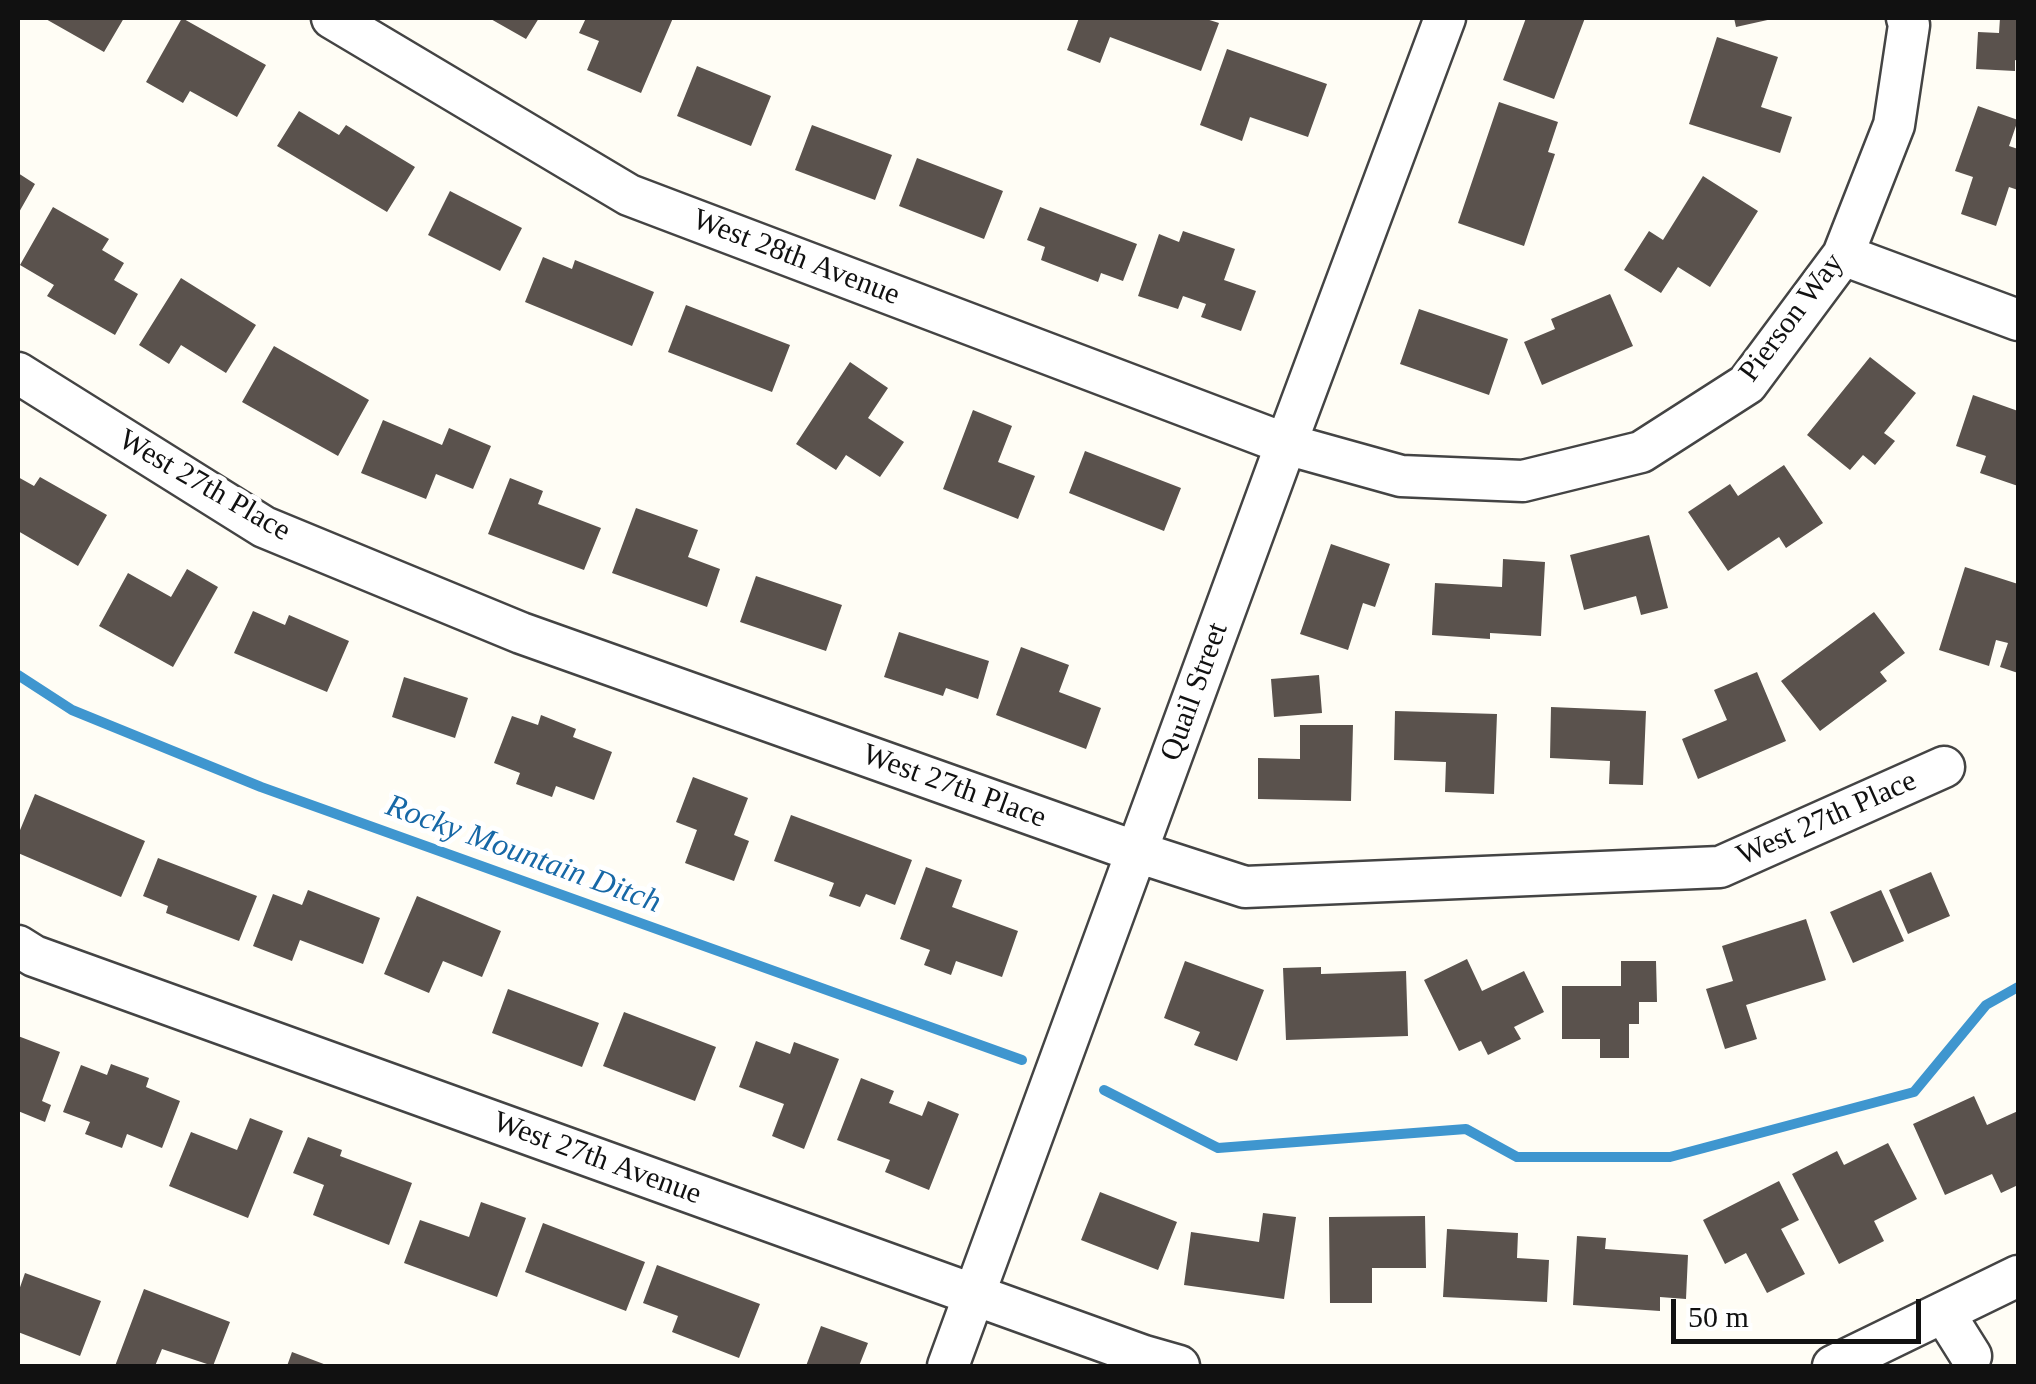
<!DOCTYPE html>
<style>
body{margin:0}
#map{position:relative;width:2036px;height:1384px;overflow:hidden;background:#fffdf5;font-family:"Times New Roman",serif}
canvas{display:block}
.frame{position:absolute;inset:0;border:20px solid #111;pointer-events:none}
.scale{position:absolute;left:1671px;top:1299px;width:250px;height:45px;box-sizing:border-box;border:5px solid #111;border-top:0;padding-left:12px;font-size:30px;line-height:35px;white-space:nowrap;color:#111;-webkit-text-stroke:8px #fff;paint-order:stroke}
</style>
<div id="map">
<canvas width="2036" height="1384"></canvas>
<div class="frame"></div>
<div class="scale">50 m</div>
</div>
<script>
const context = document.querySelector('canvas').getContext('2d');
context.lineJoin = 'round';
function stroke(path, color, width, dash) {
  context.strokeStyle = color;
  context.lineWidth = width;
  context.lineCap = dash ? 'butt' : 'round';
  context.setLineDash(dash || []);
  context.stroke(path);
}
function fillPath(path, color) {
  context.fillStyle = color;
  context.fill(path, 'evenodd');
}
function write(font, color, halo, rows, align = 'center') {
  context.font = font + ' "Times New Roman",serif';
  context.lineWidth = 10;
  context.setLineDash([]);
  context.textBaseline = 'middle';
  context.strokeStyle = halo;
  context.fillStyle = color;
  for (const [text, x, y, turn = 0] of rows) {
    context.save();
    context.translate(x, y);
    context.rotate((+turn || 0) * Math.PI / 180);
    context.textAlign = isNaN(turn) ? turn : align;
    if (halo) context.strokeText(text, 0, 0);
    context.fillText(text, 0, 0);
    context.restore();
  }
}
const stream = new Path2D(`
 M18 675 72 710 261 787 1022 1060
 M1104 1090 1218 1148 1466 1129 1517 1157H1670L1914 1092 1986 1005 2018 987`);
const building = new Path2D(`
 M44 18H124L104 52Z
 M182 18 266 65 237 117 190 91 183 103 146 82Z
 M489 18H539L526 39Z
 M586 18H673L641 93 587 70 599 41 579 33Z
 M1079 18H1203L1219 23 1201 71 1110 37 1100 63 1067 50Z
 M1526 18H1585L1554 99 1503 80Z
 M1734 18H1772V19L1736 27Z
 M2000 18H2018V61L2015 60V71L1976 69 1978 32 1999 33Z
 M1717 37 1778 57 1761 107 1792 117 1780 153 1689 124Z
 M1227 49 1327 84 1308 137 1250 117 1242 141 1200 125Z
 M697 66 771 96 751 146 677 116Z
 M1499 102 1558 122 1548 152 1555 154 1524 246 1458 223Z
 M1978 106 2018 120 2009 146 2018 149V190L2009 187 1996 226 1961 214 1973 177 1955 171Z
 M299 111 339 135 346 125 415 167 387 212 277 146Z
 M812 125 892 155 875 200 795 170Z
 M917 158 1003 191 984 239 899 206Z
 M18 173 35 184 18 214Z
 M1703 176 1758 211 1710 287 1678 267 1661 293 1624 270 1649 231 1663 240Z
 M450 191 522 228 500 271 428 235Z
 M53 207 109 239 102 250 124 263 114 280 138 294 115 335 47 296 54 285 20 265Z
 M1040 207 1137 244 1123 281 1101 273 1098 282 1041 260 1045 247 1027 240Z
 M1183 231 1235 249 1224 280 1256 291 1241 331 1201 317 1206 304 1183 296 1178 309 1138 296 1159 234 1179 242Z
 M543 257 572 269 575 260 654 292 632 346 525 302Z
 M181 278 256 325 226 373 181 345 169 364 139 345Z
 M1610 294 1633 346 1542 385 1524 342 1555 329 1551 319Z
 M686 305 790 345 772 392 668 352Z
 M1419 309 1508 339 1489 395 1400 364Z
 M274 346 369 400 338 456 242 402Z
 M1870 357 1916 393 1884 433 1895 441 1875 465 1863 455 1850 470 1807 435Z
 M850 362 888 388 868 418 904 442 880 477 846 455 836 470 796 444Z
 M1973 395 2018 411V486L1980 473 1986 456 1956 446Z
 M973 410 1012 426 998 462 1035 476 1018 519 943 489Z
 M383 420 442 445 449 428 491 446 473 489 436 474 426 499 361 473Z
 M1085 451 1181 488 1164 531 1069 493Z
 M1784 465 1823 523 1786 548 1779 537 1728 571 1688 512 1730 484 1738 496Z
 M18 477 34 486 40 477 107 515 78 566 18 531Z
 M510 478 543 491 538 504 601 528 584 570 488 534Z
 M636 508 698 530 688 557 720 569 707 607 612 573Z
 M1649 535 1668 608 1641 615 1636 596 1584 610 1570 555Z
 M1331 544 1390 564 1375 607 1363 603 1348 650 1300 634Z
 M1503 559 1545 562 1541 636 1490 633V639L1432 635 1435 583 1502 587Z
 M1965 567 2018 584V673L2000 667 2008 643 1996 640 1989 666 1939 650Z
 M187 569 218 587 173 667 99 626 128 573 171 597Z
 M756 576 842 605 826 651 740 622Z
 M253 611 285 625 289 615 349 641 327 692 234 653Z
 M1874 612 1905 653 1880 672 1887 681 1820 731 1781 681Z
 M899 632 989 661 978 699 946 688 943 696 884 677Z
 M1021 647 1069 665 1059 692 1101 708 1086 749 996 715Z
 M1757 672 1786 741 1698 779 1682 739 1727 720 1714 690Z
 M1319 675 1322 713 1274 717 1271 679Z
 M404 677 468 698 455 738 392 717Z
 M1551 707 1646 711 1643 785 1609 784 1610 761 1550 758Z
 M1395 711 1497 714 1494 794 1445 792 1446 762 1394 760Z
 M541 715 576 729 573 737 612 752 594 800 556 786 552 797 516 784 520 773 494 763 512 716 538 725Z
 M1300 725H1353L1351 801 1258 799V758L1300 759Z
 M693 777 748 798 734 835 749 841 734 881 685 863 697 830 676 822Z
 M35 794 145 841 121 897 18 853V835Z
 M791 815 912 860 895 905 866 894 860 907 829 896 834 883 774 861Z
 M158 858 257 896 239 941 166 913 168 906 143 896Z
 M926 867 962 880 952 907 1018 931 1002 977 956 961 951 975 924 965 930 950 900 939Z
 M1931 872 1950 916 1908 934 1889 890Z
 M308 890 380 918 363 964 300 940 292 961 253 946 273 894 302 905Z
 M1881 890 1904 941 1853 963 1830 912Z
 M417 896 501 931 482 977 443 961 429 993 384 974Z
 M1806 919 1826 980 1746 1005 1757 1039 1725 1049 1706 989 1733 981 1722 946Z
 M1467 959 1482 991 1524 971 1544 1012 1514 1027 1521 1039 1488 1055 1481 1041 1459 1051 1424 980Z
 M1185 961 1264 990 1237 1061 1194 1045 1200 1032 1164 1018Z
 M1621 961H1656L1657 1002H1639V1024H1629V1058H1600V1039H1562V986H1621Z
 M1321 967V974L1406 971 1408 1036 1286 1040 1283 968Z
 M508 989 599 1023 582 1067 492 1033Z
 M624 1012 716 1047 695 1101 603 1066Z
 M18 1036 60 1052 42 1101 51 1105 45 1122 18 1111Z
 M756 1041 790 1054 794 1042 839 1059 804 1149 772 1136 784 1104 739 1087Z
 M111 1064 149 1078 146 1087 180 1101 162 1148 127 1134 122 1148 85 1134 90 1122 63 1112 81 1065 107 1075Z
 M861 1078 894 1091 889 1103 922 1116 928 1101 959 1114 929 1190 885 1172 890 1160 837 1140Z
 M1974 1096 1987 1125 2018 1111V1185L2001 1193 1992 1174 1945 1195 1913 1124Z
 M250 1118 283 1131 248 1218 169 1186 191 1132 237 1150Z
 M308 1137 342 1150 340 1156 412 1183 389 1245 313 1215 324 1185 293 1173Z
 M1888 1143 1917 1199 1874 1221 1884 1241 1839 1264 1792 1174 1837 1151 1844 1165Z
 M1779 1181 1799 1220 1781 1229 1805 1274 1767 1293 1746 1253 1725 1264 1703 1220Z
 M1100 1192 1177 1222 1158 1270 1081 1240Z
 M481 1202 526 1218 497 1297 404 1263 420 1220 469 1237Z
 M1263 1213 1296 1217 1284 1299 1184 1285 1191 1232 1259 1242Z
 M1425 1216 1426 1268H1372V1303H1330L1329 1217Z
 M543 1223 645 1262 626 1311 525 1272Z
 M1447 1229 1518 1233 1517 1258 1549 1260 1547 1302 1443 1297Z
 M1577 1236 1606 1238 1605 1249 1688 1255 1686 1299 1660 1297V1311L1573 1305Z
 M657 1265 760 1304 739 1358 672 1332 678 1316 643 1303Z
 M25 1273 101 1301 80 1356 18 1332V1293Z
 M144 1289 230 1322 213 1366 162 1349 155 1366H115Z
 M821 1326 868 1343 859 1366H806Z
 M292 1352 329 1366H287Z`);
const minor = new Path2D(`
 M332 18 629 195 1286 444 1401 476 1523 481 1641 452 1747 384 1843 255 1894 125 1909 25 1907 18
 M1843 255 2018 320
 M18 373 264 527 521 633 1137 852 1245 887 1720 867 1944 767
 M18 946 34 956 1144 1356 1179 1366
 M1944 1313 1971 1356
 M948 1366 1286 444 1445 18
 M1833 1366 2018 1276`);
const streetNames = [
 ["West 28th Avenue",796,258,21],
 ["Pierson Way",1792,318,-53],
 ["West 27th Place",204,486,30],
 ["Quail Street",1195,692,-70],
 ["West 27th Place",954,787,20],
 ["West 27th Place",1827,819,-24],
 ["West 27th Avenue",597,1159,20]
];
const waterNames = [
 ["Rocky Mountain Ditch",523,855,20]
];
stroke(stream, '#3f96cf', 10);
fillPath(building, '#5a524d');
stroke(minor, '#444', 45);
stroke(minor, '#fff', 40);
write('30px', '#111', '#fff', streetNames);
write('italic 32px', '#1768a6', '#fff', waterNames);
</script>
